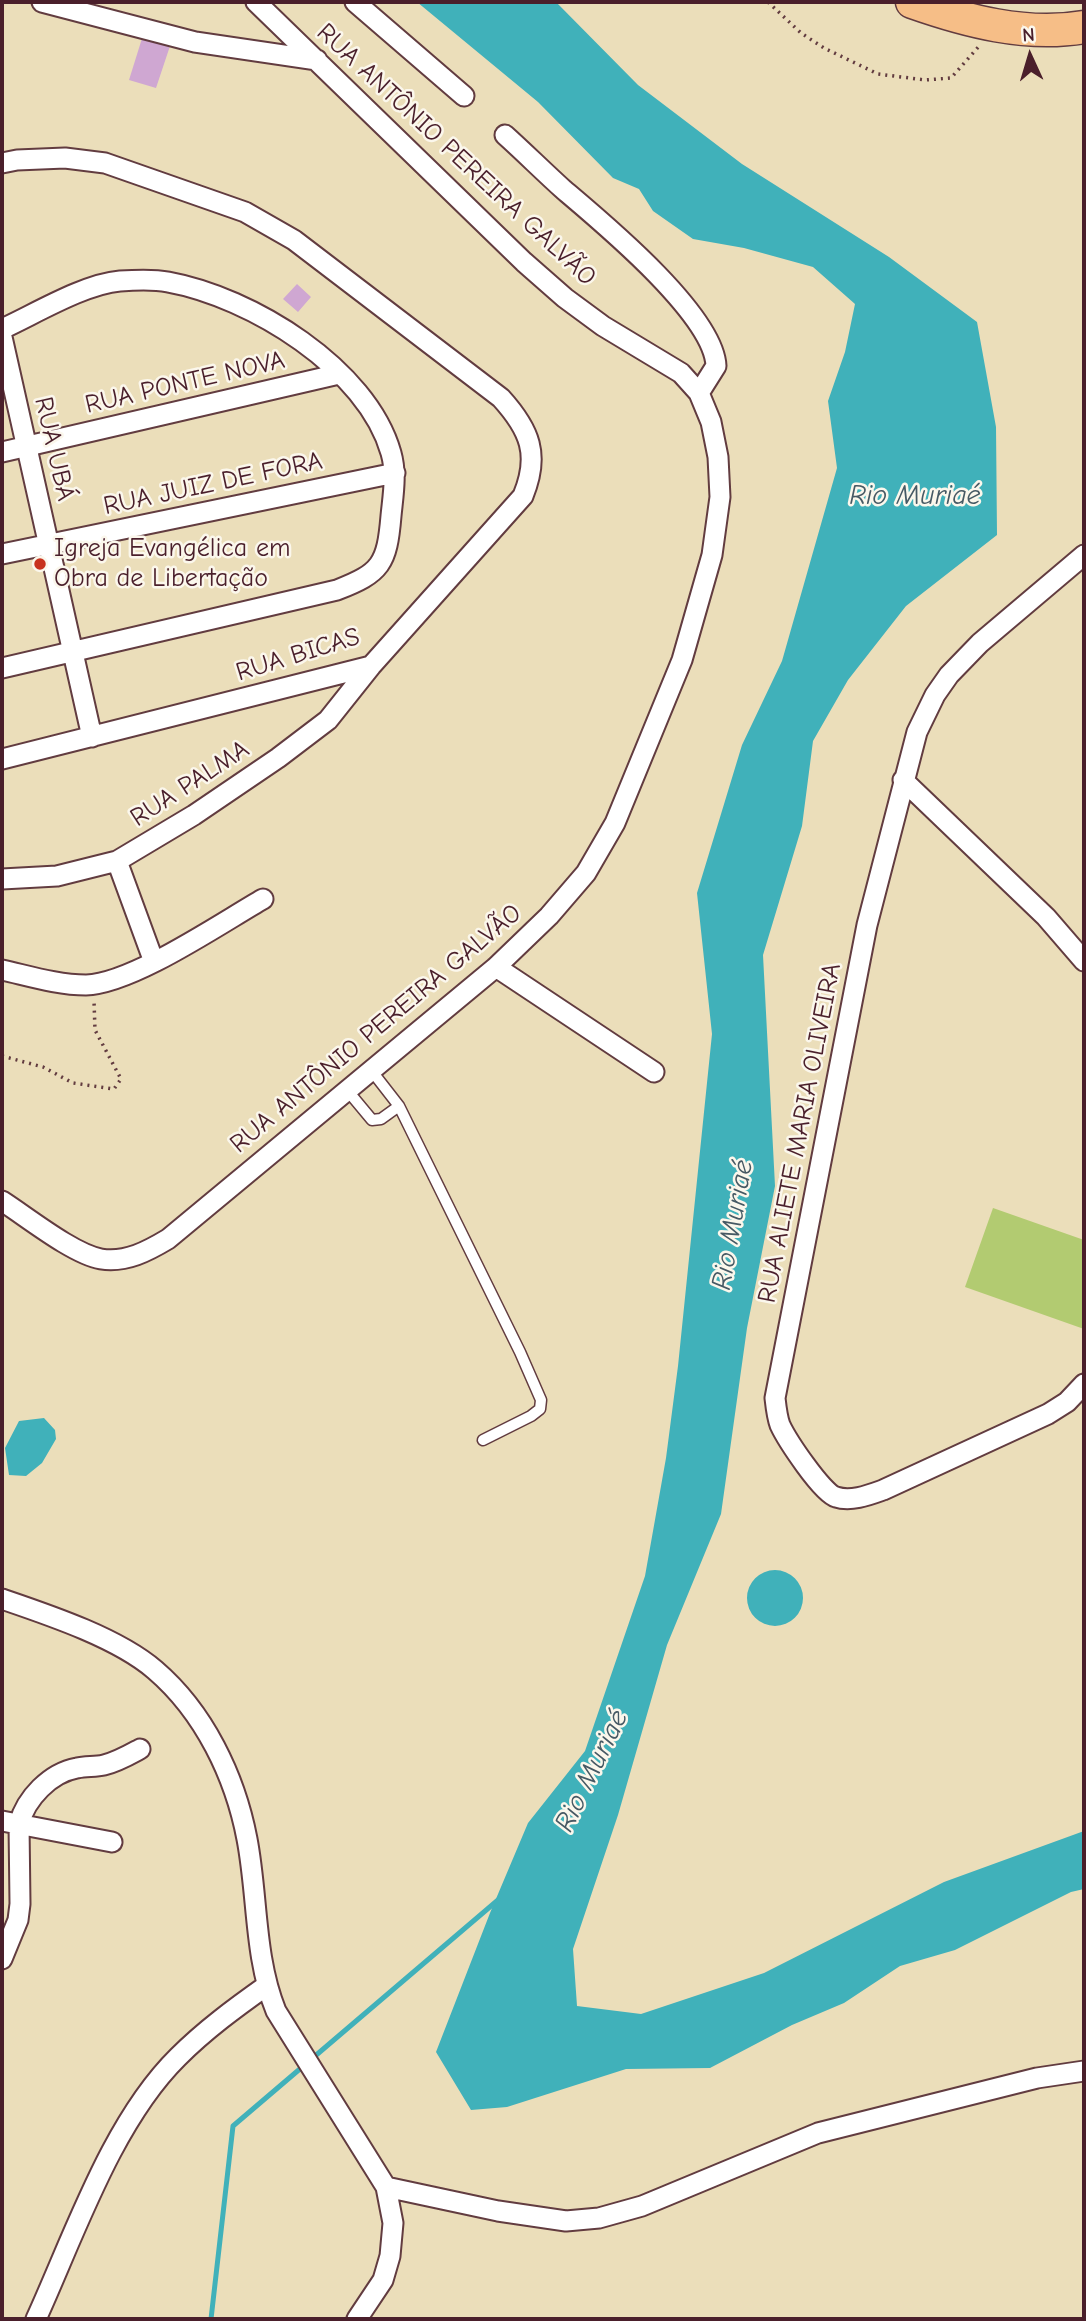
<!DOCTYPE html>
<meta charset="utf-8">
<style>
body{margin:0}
#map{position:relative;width:1086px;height:2321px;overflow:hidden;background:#ebdeba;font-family:"Comic Neue",sans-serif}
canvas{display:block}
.frame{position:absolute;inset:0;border:4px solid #4a1f2b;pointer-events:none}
.north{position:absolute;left:995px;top:21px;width:70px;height:70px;-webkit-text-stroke:5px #fbf7ec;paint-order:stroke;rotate:356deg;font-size:19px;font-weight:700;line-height:28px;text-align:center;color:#4a1f2b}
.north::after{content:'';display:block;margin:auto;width:24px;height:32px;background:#4a1f2b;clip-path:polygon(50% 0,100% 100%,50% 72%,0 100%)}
</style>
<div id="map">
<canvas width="1086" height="2321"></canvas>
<div class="frame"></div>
<div class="north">N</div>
</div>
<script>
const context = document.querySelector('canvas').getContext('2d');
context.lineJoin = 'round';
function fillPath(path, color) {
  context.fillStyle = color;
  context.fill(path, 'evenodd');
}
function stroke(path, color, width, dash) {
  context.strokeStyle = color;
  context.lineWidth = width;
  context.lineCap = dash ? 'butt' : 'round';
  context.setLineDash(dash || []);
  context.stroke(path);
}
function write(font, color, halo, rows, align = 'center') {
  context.font = font + ' "Comic Neue",sans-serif';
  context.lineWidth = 5;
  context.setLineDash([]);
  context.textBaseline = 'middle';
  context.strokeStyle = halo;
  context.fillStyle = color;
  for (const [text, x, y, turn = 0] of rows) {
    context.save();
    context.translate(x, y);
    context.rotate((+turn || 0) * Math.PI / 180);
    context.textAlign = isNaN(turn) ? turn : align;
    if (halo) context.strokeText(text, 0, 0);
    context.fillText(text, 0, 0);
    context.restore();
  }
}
const green = new Path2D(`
 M993 1208 1084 1240V1329L965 1287Z`);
const water = new Path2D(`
 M417 2H556L638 85 742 164 889 257 977 322 996 427 997 535 906 606 848 680 813 741 802 826 763 955 775 1186 747 1328 721 1514 667 1645 618 1815 573 1949 577 2006 641 2014 764 1973 944 1882 1084 1831V1889L1071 1892 955 1950 900 1966 844 2003 792 2025 710 2068 626 2069 507 2107 471 2110 436 2052 490 1913 528 1823 585 1751 645 1576 666 1458 678 1366 712 1034 697 893 742 745 782 661 837 468 828 401 845 352 855 304 813 267 744 248 693 239 653 211 639 189 613 178 538 102Z
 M44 1418 55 1430 56 1439 42 1463 26 1476 9 1475 5 1448 19 1421Z
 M747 1598a28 28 0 1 1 56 0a28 28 0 1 1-56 0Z`);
const stream = new Path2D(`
 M211 2319 233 2126 498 1900`);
const building = new Path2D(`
 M144 32 172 40 156 88 129 80Z
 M297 284 311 297 298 312 283 299Z`);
const path = new Path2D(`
 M768 2 801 33 824 48 878 74 925 80 951 78 980 45
 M2 1056 43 1067 73 1083 114 1089 121 1079 95 1030 94 1001`);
const service = new Path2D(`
 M371 1070 399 1106 520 1352 541 1400 540 1409 531 1416 483 1440
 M347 1090 372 1120 381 1119 399 1106`);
const minor = new Path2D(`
 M42 2 195 42 317 60
 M355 2 464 96
 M505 135C525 153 544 172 564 190 603 223 714 315 716 366L699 393
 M2 163 17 160 65 158 105 163 245 212 294 240 501 398C530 430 540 455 523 496L371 666 328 720 278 758 194 815 117 861 57 876 2 879
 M2 329C35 314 84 284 120 281 135 280 153 279 168 282 251 297 367 368 391 453 397 474 393 495 391 516 387 564 381 573 337 590L2 668
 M2 337 92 737
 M2 452 339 374
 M2 554 395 473
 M1084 555 980 643 949 675 935 695 917 732 867 925 775 1398C776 1407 777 1417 780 1425 787 1440 822 1493 836 1497 851 1502 869 1495 883 1490L1048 1414 1067 1402 1084 1384
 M2 759 371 666
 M903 780 1046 917 1084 961
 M117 861 154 962
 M496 967 654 1072
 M2 970C29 976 58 985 86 985 132 984 221 923 263 899
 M2 1201C27 1217 73 1254 101 1259 126 1263 148 1251 168 1239L496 967 549 916 586 873 615 823 682 660 712 555 720 497 718 457 711 422 699 393 681 373 603 326 565 298 524 262 256 2
 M2 1599C49 1615 118 1638 155 1670 204 1712 235 1776 247 1839 258 1896 254 1957 276 2011L386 2187 393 2223 390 2256 383 2280 357 2319
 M2 1821 112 1842
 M2 1959 18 1920 20 1904 19 1824C26 1798 50 1773 77 1768 86 1766 95 1767 104 1765 117 1762 129 1755 140 1749
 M386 2187 498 2211 566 2221 599 2218 642 2206 818 2133 1037 2078 1084 2071
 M36 2319C74 2236 112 2122 178 2057 205 2030 235 2008 266 1986`);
const trunk = new Path2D(`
 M912 2C966 21 1026 37 1084 27`);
const markers = [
 [40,564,7,"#c8321e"]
];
const streetNames = [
 ["RUA ANTÔNIO PEREIRA GALVÃO",456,155,43],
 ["RUA PONTE NOVA",185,383,-13],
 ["RUA UBÁ",54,449,77],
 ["RUA JUIZ DE FORA",213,484,-12],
 ["RUA BICAS",298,655,-17],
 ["RUA PALMA",190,784,-33],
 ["RUA ANTÔNIO PEREIRA GALVÃO",376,1029,-40],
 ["RUA ALIETE MARIA OLIVEIRA",800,1133,-79]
];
const poiNames = [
 ["Igreja Evangélica em",54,549],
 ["Obra de Libertação",54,579]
];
const waterNames = [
 ["Rio Muriaé",915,496],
 ["Rio Muriaé",733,1225,-80],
 ["Rio Muriaé",592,1771,-64]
];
fillPath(green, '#b2cb71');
fillPath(water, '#40b1ba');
stroke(stream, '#40b1ba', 5);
fillPath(building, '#cfa7d2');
stroke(service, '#623c40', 13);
stroke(minor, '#623c40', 23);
stroke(trunk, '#623c40', 35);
stroke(path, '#623c40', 3.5, [2, 5]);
stroke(service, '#fff', 10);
stroke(minor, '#fff', 19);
stroke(trunk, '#f6be87', 32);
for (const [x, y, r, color] of markers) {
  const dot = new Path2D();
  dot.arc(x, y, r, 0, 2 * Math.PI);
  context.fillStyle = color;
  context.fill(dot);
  stroke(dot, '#fbf7ec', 2.5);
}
write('26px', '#4a1f2b', '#fbf7ec', streetNames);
write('26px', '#4a1f2b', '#fbf7ec', poiNames, 'left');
write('italic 28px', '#465964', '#fbf7ec', waterNames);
</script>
